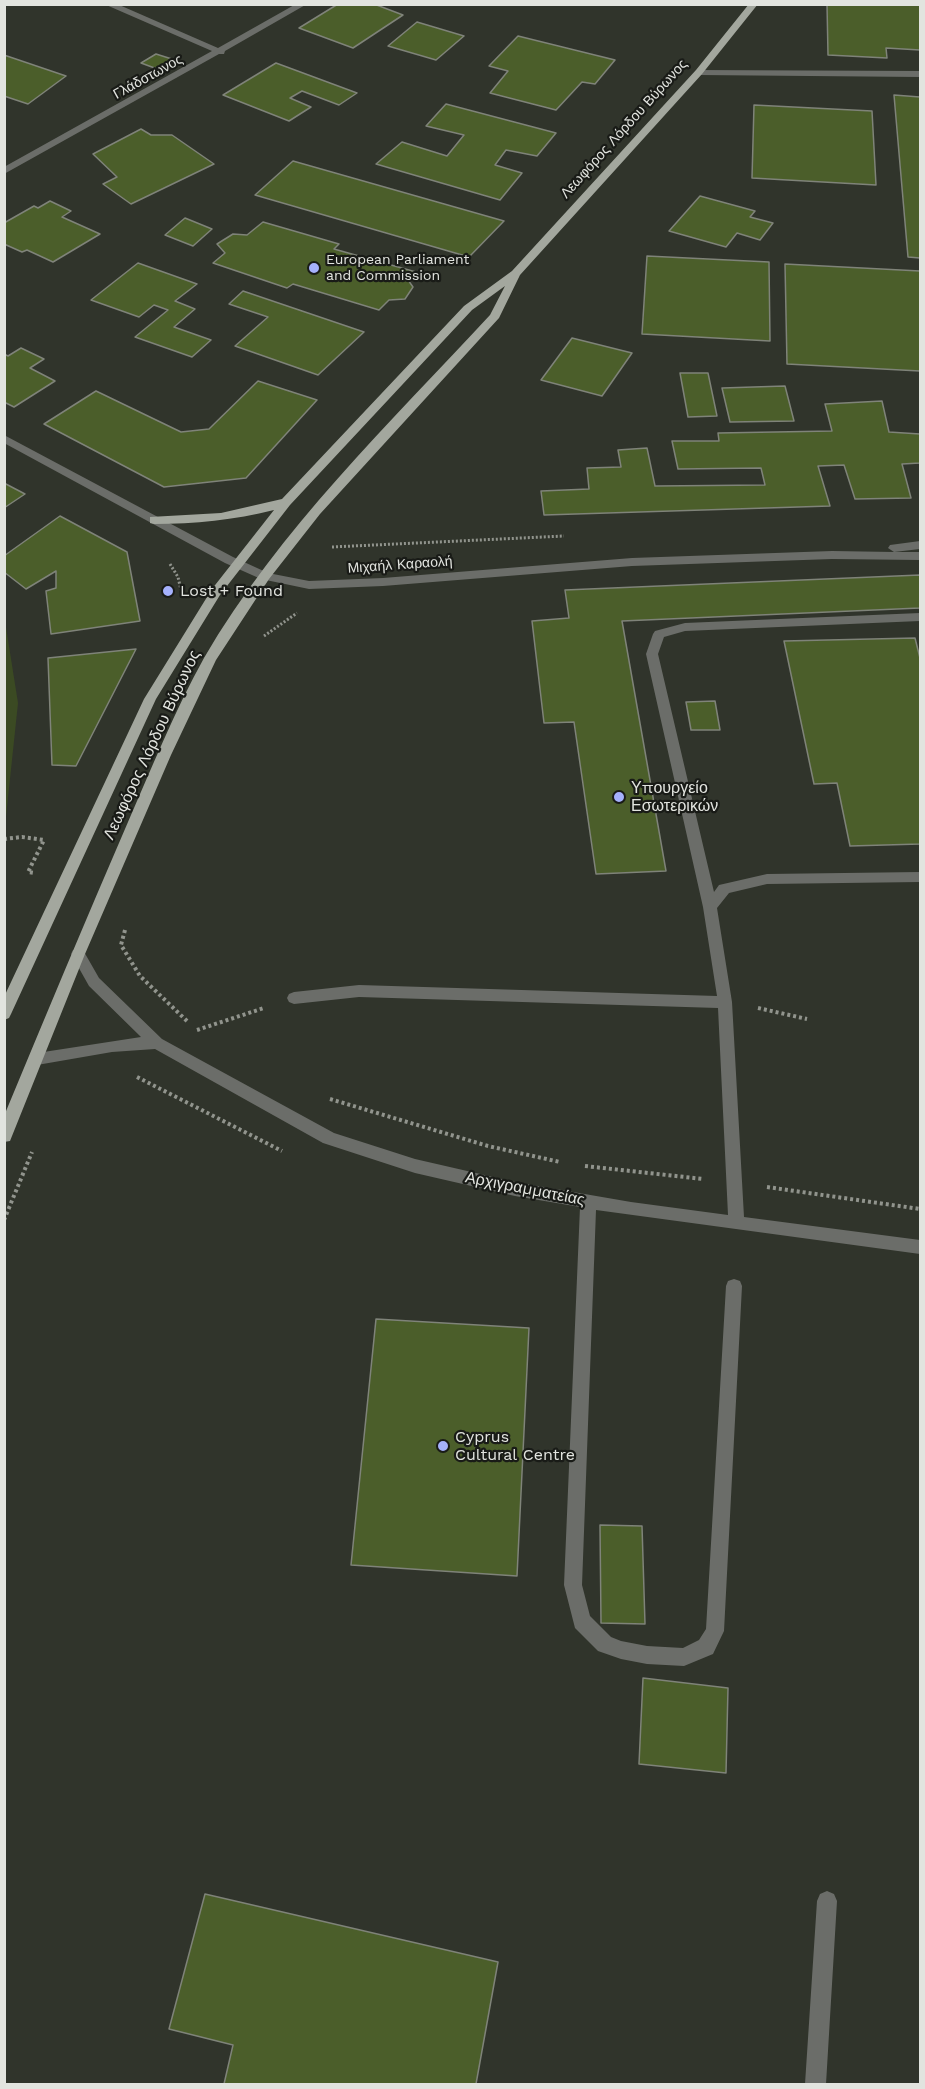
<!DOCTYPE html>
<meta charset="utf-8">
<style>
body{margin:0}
#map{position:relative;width:925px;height:2089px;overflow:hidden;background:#30342b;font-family:"Work Sans",sans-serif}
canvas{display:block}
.frame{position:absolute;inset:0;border:6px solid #e2e4df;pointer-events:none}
</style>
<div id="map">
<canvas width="925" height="2089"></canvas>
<div class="frame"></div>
</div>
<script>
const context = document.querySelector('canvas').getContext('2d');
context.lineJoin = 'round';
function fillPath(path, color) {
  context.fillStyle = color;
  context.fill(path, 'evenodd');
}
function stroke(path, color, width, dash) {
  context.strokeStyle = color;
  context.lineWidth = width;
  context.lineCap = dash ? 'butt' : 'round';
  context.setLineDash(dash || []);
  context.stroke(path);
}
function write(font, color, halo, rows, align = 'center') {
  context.font = font + ' "Work Sans",sans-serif';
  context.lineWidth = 4.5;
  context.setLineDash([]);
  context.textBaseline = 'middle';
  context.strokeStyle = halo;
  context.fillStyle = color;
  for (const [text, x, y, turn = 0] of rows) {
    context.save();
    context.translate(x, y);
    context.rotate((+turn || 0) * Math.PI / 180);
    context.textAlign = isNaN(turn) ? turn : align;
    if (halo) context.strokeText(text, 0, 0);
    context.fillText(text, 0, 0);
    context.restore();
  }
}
const green = new Path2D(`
 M5 621 18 703 5 826 4 621Z`);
const building = new Path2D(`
 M338 4H374L403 15 353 48 299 28Z
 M827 4H920V50L886 48 887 58 828 55Z
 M417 22 464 36 436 60 388 46Z
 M518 36 615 60 595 84 582 82 556 110 490 93 508 71 489 66Z
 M156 54 175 60 160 70 141 63Z
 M4 55 66 76 28 104 4 96Z
 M276 63 357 93 339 105 302 91 290 98 311 107 289 121 223 95Z
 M894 95 920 97V258L908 257Z
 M446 104 556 133 537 156 506 150 495 165 522 173 500 200 376 164 402 142 447 156 464 135 426 126Z
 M754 105 872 111 876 185 752 178Z
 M141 129 151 135H172L214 164 131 204 103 184 117 177 93 154Z
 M293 161 504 221 469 257 255 195Z
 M700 196 755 211 750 217 773 223 760 240 737 233 726 247 669 231Z
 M50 201 71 211 62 217 100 234 53 262 27 250 22 252 4 244V223L34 206 38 208Z
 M185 218 212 229 193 246 165 235Z
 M263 222 339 244 334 249 416 272 408 280 413 287 405 299 389 300 379 310 293 284 287 288 213 263 225 253 217 244 233 234 247 235Z
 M647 256 769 262 770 341 642 334Z
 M138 263 197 284 175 301 195 309 174 327 211 340 192 357 135 337 168 310 154 305 139 317 91 300Z
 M785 264 920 271V371L787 364Z
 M243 291 364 332 318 375 235 346 268 317 229 304Z
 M572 338 632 353 602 396 541 380Z
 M21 348 44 359 30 368 55 381 14 407 4 402V354L8 356Z
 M680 373H708L717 416 688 417Z
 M258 381 317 400 246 478 164 487 44 424 96 391 181 432 209 429Z
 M785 386 794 421 730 422 722 388Z
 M882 401 889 432 920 434V463L902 464 911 498 855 499 844 465 818 466 830 506 544 515 541 491 589 489 587 468 621 467 618 450 647 448 655 486 765 485 761 468 678 469 672 441H719L718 433 832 431 825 404Z
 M4 483 25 494 4 508Z
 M60 516 127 552 140 621 51 634 46 591 56 588V571L26 589 4 572V556Z
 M920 575V608L622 621 666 871 596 874 574 722 544 723 532 621 569 618 565 590Z
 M915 638 920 658V844L850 846 837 783 814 784 784 641Z
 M136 649 76 766 52 765 48 658Z
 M715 701 720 730H691L686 702Z
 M376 1319 529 1328 517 1576 351 1565Z
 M600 1525 642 1526 645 1624 601 1623Z
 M643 1678 728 1688 726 1773 639 1764Z
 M205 1894 498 1962 476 2084H224L233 2045 169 2029Z`);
const pathFar1 = new Path2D(`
 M332 547 564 536
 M170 564 178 577 181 590
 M264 636 297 613`);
const path = new Path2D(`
 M4 839 22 837 44 840 28 872 34 873
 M125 930 121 945 140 976 188 1022
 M758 1008 807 1019
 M197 1030 264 1008
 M137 1077 282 1151
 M330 1099 488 1146 560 1162
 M585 1166 703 1179
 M767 1187 920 1209
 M4 1220 32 1152`);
const minor = new Path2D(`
 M104 4H117L218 48 296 4H307L225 51 224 54H219L4 174V167L212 51Z
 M696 70 920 71V77L699 75 696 74Z
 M4 435 233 557 268 573 309 581 383 578 632 558 832 551 894 552 888 548 890 545 920 541V549L894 552H920V560L832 559 632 566 383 586 309 589 261 579 225 563 4 443Z
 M920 613V621L685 631 664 637 658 654 714 892 719 885 767 874 920 872V882L767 884 729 893 717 908 732 1002 744 1217 920 1240V1254L596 1210 582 1585 590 1616 611 1637 621 1641 647 1646 683 1648 699 1640 706 1629 726 1286 728 1281 734 1279 740 1281 742 1286 724 1631 713 1654 684 1666 647 1664 621 1659 598 1651 575 1628 564 1585 580 1207 515 1196 415 1173 323 1143 155 1049 112 1052 37 1065 32 1063 29 1059 32 1055 37 1053 141 1037 89 986 71 954 73 950H83L99 978 162 1039 334 1133 415 1159 515 1182 631 1202 728 1215 718 1008 359 997 294 1004 289 1002 287 998 289 994 294 992 359 985 717 996 703 907 646 654 653 634 655 631 685 623Z
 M827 1891 834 1894 837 1901 826 2084H805L817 1901 820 1894Z`);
const major = new Path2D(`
 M749 4H758L702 74 520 275 499 318 320 514 269 579 216 660 171 755 85 954 12 1136 10 1141 4 1142V1116C45 1017 86 919 128 822 152 767 175 710 204 658 279 529 390 423 490 315L505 286 472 310 290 505 220 595 156 699 11 1014 9 1018 4 1020V997L144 699 212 589 274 510C234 520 195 524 154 524L150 523V517L221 513 282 499 464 306 512 271 696 70Z`);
const markers = [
 [314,268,6,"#a5b1fc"],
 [168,591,6,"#a5b1fc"],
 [619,797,6,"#a5b1fc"],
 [443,1446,6,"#a5b1fc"]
];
const farStreetnames = [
 ["Γλάδστωνος",148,77,-29],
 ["Λεωφόρος Λόρδου Βύρωνος",624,129,-48],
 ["Μιχαήλ Καραολή",400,565,-4]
];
const farPoinames = [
 ["European Parliament",326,260],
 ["and Commission",326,276]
];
const poiNames = [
 ["Lost + Found",180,591],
 ["Υπουργείο",631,788],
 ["Εσωτερικών",631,806],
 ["Cyprus",455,1437],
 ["Cultural Centre",455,1455]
];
const streetNames = [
 ["Λεωφόρος Λόρδου Βύρωνος",152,745,-65],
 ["Αρχιγραμματείας",525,1189,11]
];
fillPath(green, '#3b4a23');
fillPath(building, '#4b5e2a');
stroke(building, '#7f8379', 1.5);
stroke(pathFar1, '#91948d', 3, [2, 2]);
stroke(path, '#91948d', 4, [3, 3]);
fillPath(minor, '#6b6d69');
fillPath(major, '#a3a79e');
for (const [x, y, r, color] of markers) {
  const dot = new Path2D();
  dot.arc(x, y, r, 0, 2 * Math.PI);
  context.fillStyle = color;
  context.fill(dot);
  stroke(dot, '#191b17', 2);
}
write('14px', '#e2e4df', '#191b17', farStreetnames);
write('14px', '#e2e4df', '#191b17', farPoinames, 'left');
write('16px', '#e2e4df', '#191b17', poiNames, 'left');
write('16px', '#e2e4df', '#191b17', streetNames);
</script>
